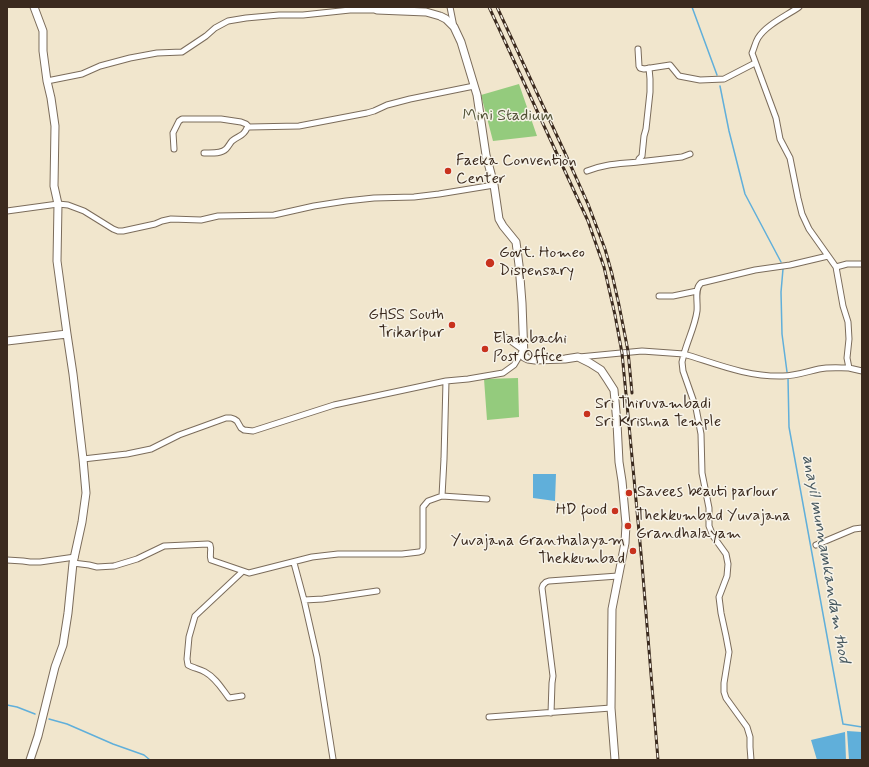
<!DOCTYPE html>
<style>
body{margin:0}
#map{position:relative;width:869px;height:767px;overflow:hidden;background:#f1e6cd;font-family:Mynerve,sans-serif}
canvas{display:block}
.frame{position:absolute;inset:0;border:8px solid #3b2a1e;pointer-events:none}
</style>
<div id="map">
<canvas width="869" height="767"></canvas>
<div class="frame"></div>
</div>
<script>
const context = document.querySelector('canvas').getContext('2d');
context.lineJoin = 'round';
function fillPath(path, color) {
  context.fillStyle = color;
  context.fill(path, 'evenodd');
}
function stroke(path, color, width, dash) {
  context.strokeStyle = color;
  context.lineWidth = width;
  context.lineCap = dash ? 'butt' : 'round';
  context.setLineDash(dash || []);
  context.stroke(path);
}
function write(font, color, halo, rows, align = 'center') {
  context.font = font + ' Mynerve,sans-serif';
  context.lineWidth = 3;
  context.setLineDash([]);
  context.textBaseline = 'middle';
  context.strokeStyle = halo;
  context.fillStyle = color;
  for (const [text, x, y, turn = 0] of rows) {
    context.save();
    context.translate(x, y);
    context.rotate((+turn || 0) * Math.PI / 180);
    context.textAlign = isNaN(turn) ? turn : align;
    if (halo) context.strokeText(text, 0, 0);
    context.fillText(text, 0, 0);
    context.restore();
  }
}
const green = new Path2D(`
 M519 84 537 136 493 141 481 95Z
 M518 378 519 417 487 420 484 379Z`);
const water = new Path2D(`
 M533 474H556L555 501 533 498Z
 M847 731 862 732V760H849Z
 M845 732 846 760H817L811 740Z`);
const stream = new Path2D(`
 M692 7 717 75
 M720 86 729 131 745 194 781 262
 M783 269 781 292 782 334 787 372
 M788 378 789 427 843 724 862 727
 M7 705 17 707 35 714
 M49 719 67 724 113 744 144 755 150 760`);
const minor = new Path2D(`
 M450 7 454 27
 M799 7C786 16 766 25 758 38 755 43 754 49 752 53L776 118 780 139 790 158 798 198 802 214 809 229 836 267 843 306 848 322 849 339 847 358 849 368 862 371
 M638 49 639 66 640 68 644 69 670 65 679 76 700 80 724 79 755 63
 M47 81 82 74 100 66 130 58 157 53 182 52 206 36 215 28 228 21 246 18 279 15H303L350 10H377
 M174 149 173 133 179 121 182 119H221L241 122 246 124 249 127
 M204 153C211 153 221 154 226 149 229 146 230 143 232 141 239 135 243 137 247 128L249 127 299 126 367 113 374 111 387 105 410 99 474 86
 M638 162 682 157 690 154
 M587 171C603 164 620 164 638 162L639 159 642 156 644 136 646 129 650 92V79L649 68
 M7 211 58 204 68 205 84 211 113 229 118 231H123L155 224 162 221 171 219 201 220 218 216 274 215 314 206 346 201 374 198 414 197 439 194 494 185
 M836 267 847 264H862
 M659 296H673L697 291
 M579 357 642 351 684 354C688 339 695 326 697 311 698 302 694 289 701 283L755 270 790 265 828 256
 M83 459 127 454 151 449 179 435 204 426 226 418H231L234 419 237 421 241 428 244 430 253 431 334 405 446 381 468 379 503 373 514 365 523 350 505 337
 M442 496 444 459 446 381
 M816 545 854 529 862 528
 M7 560 23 561 30 562H40L75 557
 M73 563 89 565 97 567 114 566 137 559 164 546 208 544 210 545C212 550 209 555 211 560L249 573 312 557 338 554H402L419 552 422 551 423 548V507L428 501 442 496 487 499
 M294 563 304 600 317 657 333 759
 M242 572 195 616 189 637 187 659 188 665C193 668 200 669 205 672 216 678 222 689 229 698L242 696
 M304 600 323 599 377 591
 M551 713 552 683 553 676 542 588 543 585 546 582 549 581 618 576
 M489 717 611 708
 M751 760 750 747V737L747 727 726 698 724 692V683L729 652 726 636 721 613 719 597 727 576 728 564 726 554 713 536 709 526V508L702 473 701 434 696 408 683 371 682 362 684 354C717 364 747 377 783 376 795 376 806 372 819 369 829 367 839 368 849 368`);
const secondary = new Path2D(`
 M373 7 377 10 426 12 440 16 446 19 454 27 461 42 477 95 486 155 494 185 499 219 503 226 516 242 519 265 522 303 524 357 528 359 535 360 565 359 578 357 590 363 601 370 607 379 614 390 617 423 619 462 622 481 626 524 625 543 612 609 611 708 615 760
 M7 341 67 334
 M30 760 38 736 55 667 63 645 68 613 73 563 82 522 86 493 83 459 73 374 67 334 57 261 58 204 54 186 55 126 51 98 47 81 43 51V31L34 7`);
const rail = new Path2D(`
 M489 7 588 221 604 267 615 315 622 353 629 425 642 564 658 760
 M497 7 565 153 588 204 605 249 612 274 619 305 628 351 632 393`);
const markers = [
 [448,171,4,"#c8321e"],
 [490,263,5,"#c8321e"],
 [452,325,4,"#c8321e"],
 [485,349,4,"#c8321e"],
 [587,414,4,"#c8321e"],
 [629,493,4,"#c8321e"],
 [615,511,4,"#c8321e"],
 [628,526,4,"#c8321e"],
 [633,551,4,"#c8321e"]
];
const parkNames = [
 ["Mini Stadium",508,117]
];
const poiNames = [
 ["Faeka Convention",456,162],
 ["Center",456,180],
 ["Govt. Homeo",499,254],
 ["Dispensary",499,272],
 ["GHSS South",444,316,"right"],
 ["Trikaripur",444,334,"right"],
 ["Elambachi",493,340],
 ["Post Office",493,358],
 ["Sri Thiruvambadi",595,405],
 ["Sri Krishna Temple",595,423],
 ["Savees beauti parlour",637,493],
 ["HD food",607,511,"right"],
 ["Thekkumbad Yuvajana",636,517],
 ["Grandhalayam",636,535],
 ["Yuvajana Granthalayam",625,542,"right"],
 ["Thekkumbad",625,560,"right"]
];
const waterNames = [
 ["anayil munnamkandam thod",825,559,80]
];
fillPath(green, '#94cb7d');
fillPath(water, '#60afda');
stroke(stream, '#60afda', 1.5);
stroke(minor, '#7b6c5b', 7);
stroke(secondary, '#7b6c5b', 9);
stroke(minor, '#fff', 5);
stroke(secondary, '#fff', 7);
stroke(rail, '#3b2a1e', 3);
stroke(rail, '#f7f3e8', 1.5, [4.5]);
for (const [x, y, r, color] of markers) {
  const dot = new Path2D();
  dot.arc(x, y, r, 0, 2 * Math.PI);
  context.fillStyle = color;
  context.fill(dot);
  stroke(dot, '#f7f3e8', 1.5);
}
write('16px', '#515236', '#f7f3e8', parkNames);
write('16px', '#3b2a1e', '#f7f3e8', poiNames, 'left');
write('italic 17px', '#485960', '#f7f3e8', waterNames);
</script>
